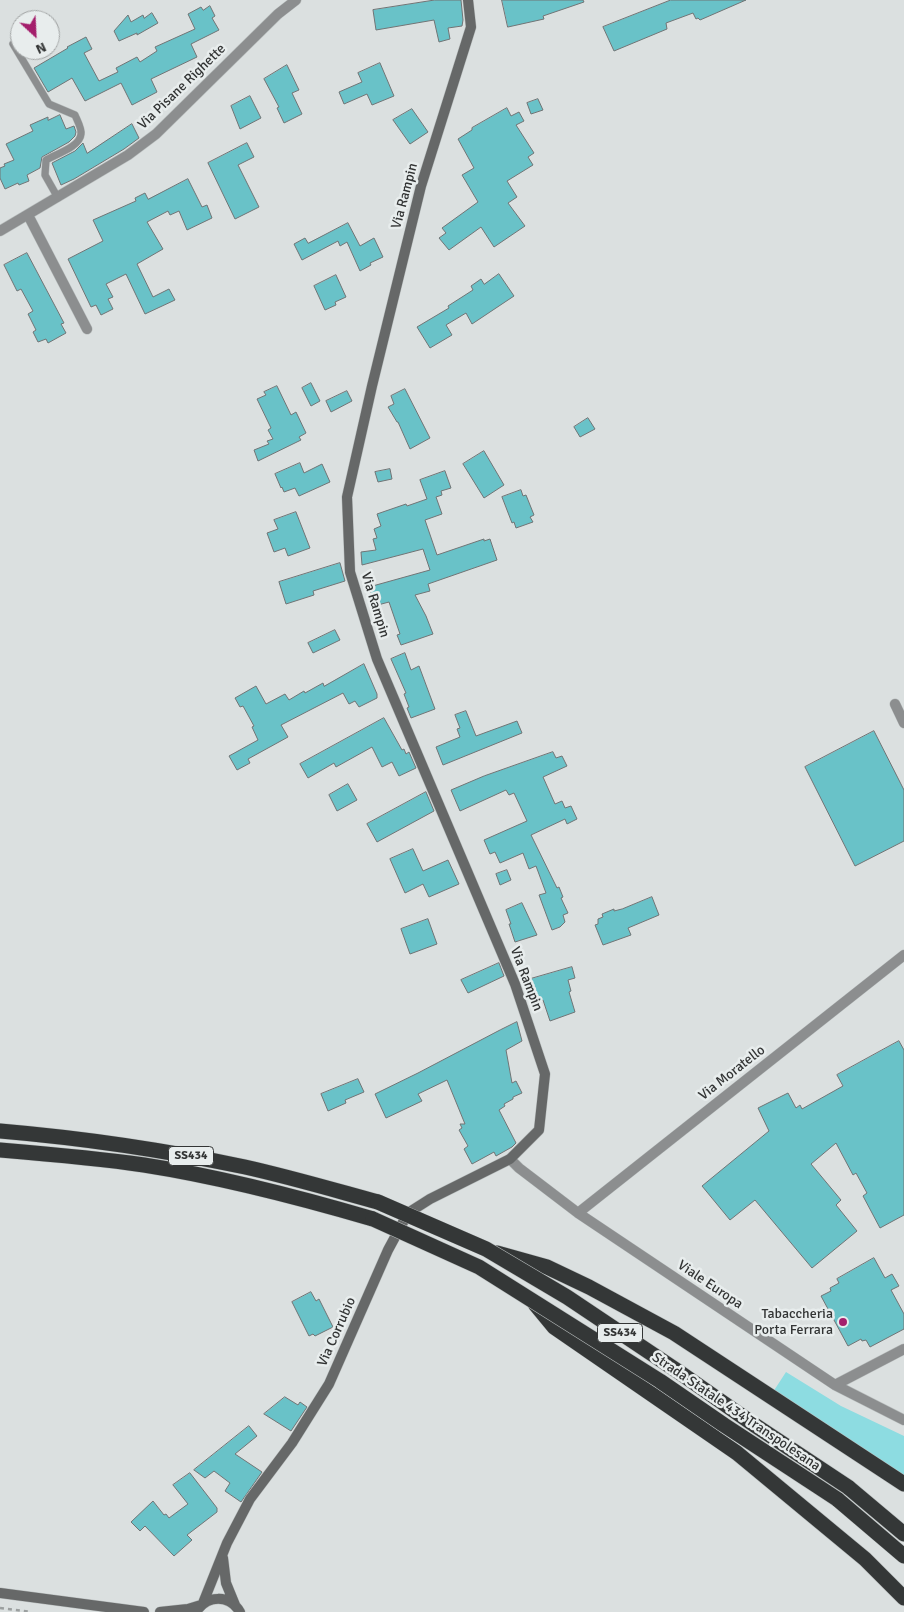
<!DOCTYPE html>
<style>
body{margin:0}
#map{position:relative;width:904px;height:1612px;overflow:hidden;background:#dbe0e0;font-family:Signika,sans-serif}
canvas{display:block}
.north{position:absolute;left:10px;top:10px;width:50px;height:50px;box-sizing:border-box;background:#e8eded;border:1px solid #a0a3a3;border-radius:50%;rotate:155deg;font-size:14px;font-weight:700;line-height:20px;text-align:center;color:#333535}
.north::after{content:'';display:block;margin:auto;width:18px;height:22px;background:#a41f6c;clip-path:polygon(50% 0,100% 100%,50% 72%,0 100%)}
</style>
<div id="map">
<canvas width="904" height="1612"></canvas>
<div class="north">N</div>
</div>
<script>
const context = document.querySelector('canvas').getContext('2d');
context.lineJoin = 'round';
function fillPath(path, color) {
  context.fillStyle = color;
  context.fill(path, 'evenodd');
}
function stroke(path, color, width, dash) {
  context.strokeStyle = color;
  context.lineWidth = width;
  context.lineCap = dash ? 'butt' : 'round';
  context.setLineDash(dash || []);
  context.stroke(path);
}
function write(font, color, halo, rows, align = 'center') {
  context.font = font + ' Signika,sans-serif';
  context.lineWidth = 5;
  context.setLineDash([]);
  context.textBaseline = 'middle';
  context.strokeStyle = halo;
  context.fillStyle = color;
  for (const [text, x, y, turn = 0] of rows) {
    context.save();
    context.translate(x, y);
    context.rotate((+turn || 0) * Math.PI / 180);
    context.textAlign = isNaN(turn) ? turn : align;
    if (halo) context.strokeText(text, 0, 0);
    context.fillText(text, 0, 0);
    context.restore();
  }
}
const green = new Path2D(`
 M786 1372 841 1406 904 1436V1477L773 1392Z`);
const building = new Path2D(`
 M435 0H461L463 20 462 26 448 28 450 39 439 42 434 20 376 30 373 10Z
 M502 0H583L584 2 543 16 544 19 508 27Z
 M671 0H746L700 20 698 18 696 19 693 13 666 23 667 29 614 51 603 27Z
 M210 6 215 16 212 18 219 30 191 44 197 57 151 79 157 92 132 105 121 83 85 101 72 78 48 92 34 68 68 48 67 47 86 37 92 49 84 53 99 81 118 72 116 68 137 57 140 62 157 51 155 47 195 29 188 14 201 7 203 10Z
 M152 13 158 23 137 35V33L119 41 114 31 128 15 131 22 143 15 144 18Z
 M380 63 394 96 372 105 367 94 344 104 339 92 362 82 358 73Z
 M287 65 299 90 292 93 302 114 284 123 277 108 279 107 264 79Z
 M250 96 261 118 240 129 231 106Z
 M538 99 543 110 531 114 527 103Z
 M507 108 511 116 519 112 524 121 516 125 534 153 528 157 533 165 507 181 517 197 508 203 525 226 494 247 481 227 449 250 439 238 446 233 442 228 478 202 462 175 474 168 458 139 472 130V128Z
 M412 109 428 132 410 144 393 120Z
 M60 115 66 129 74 126 76 132 75 136 69 142 42 157 40 168 27 175 29 181 19 185 18 183 5 189 0 178V168L5 166 4 164 14 160 6 144 33 131 30 125 48 117V120Z
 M132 124 139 138 124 149 74 179 61 185 52 163 75 151 83 143 87 153Z
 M247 143 254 157 238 165 259 207 235 219 208 163Z
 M188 179 202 207 207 205 212 218 187 230 179 211 170 215 168 211 147 222 163 249 137 264 153 297 169 289 175 300 145 314 126 274 106 284 113 297 108 299 113 309 101 315 96 305 91 307 68 259 103 241 93 220 136 201 135 198 145 193 148 199Z
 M348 223 360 246 374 238 383 257 370 263 371 265 360 271 347 242 340 246 338 241 302 260 294 244 305 238 308 243Z
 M27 253 64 323 61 324 66 333 48 343 46 339 38 342 33 332 36 330 28 314 33 311 21 289 17 291 4 265Z
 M499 274 514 296 472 324 466 313 446 325 452 335 430 348 417 327 449 308 448 306 473 290 471 286 481 279 484 284Z
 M336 275 346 297 335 302 336 305 325 310 314 286Z
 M311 383 320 401 311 406 302 388Z
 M277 386 291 415 296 412 306 433 299 437 301 440 258 461 254 450 269 444 267 441 273 439 268 430 271 428 257 399 266 395 264 392Z
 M405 389 430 438 410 449 398 422H397L388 407 394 404 391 396Z
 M347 391 352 401 331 412 326 401Z
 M588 418 595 429 580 437 574 427Z
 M484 451 504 485 484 498 463 464Z
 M300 463 304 473 322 464 330 482 299 496 295 488 284 492 282 487 281 488 275 474Z
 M390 469 392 479 378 482 375 472Z
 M445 471 451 488 441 491 442 495 436 497 442 514 425 520 437 555 484 539V541L490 539 497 560 428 584 430 591 415 595 426 616 433 634 401 645 397 635 400 634 389 602 374 606 369 587 430 570 423 549 362 565 361 552 376 550 373 539 377 538 374 529 381 526 377 514 406 504 407 506 427 499 420 480Z
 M521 490 523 496 526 495 534 515 530 517 533 522 516 528 514 522 512 523 502 497Z
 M296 512 310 548 288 556 285 548 274 552 267 533 278 529 274 520Z
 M340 563 345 581 313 591 314 595 286 604 279 582Z
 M335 630 340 640 313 653 308 643Z
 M405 653 411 670 419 666 435 709 411 718 407 708 409 707 404 694 406 693 391 659Z
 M364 664 377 694V698L359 707 355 701 349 704 343 693 281 725 288 737 248 759 250 763 237 770 229 756 258 740 252 727 254 726 243 706 240 707 235 698 256 686 266 704 285 694 289 700 304 691 305 693 323 683 324 686Z
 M466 711 476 736 517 721 522 733 443 765 436 747 460 737 457 729 460 728 455 715Z
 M384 718 402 750 404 749 406 754 409 752 416 768 399 776 392 762 382 767 372 747 336 767 334 763 308 778 300 764Z
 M874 731 904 790V841L855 866 805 767Z
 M553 752 556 758 562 756 567 766 543 777 555 804 562 801 565 808 571 806 577 819 567 824 565 819 531 835 557 888 559 887 563 897 561 898 568 913 563 915 565 922 560 927 552 930 539 895 546 893 536 866 529 869 523 853 500 863 495 852 490 854 484 840 527 821 514 793 509 795 506 790 460 811 451 790 484 776Z
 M348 784 357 800 337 811 329 795Z
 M426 792 434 811 377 842 367 824Z
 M413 849 423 871 448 860 459 884 429 897 423 884 405 893 390 859Z
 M507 870 511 880 500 885 496 874Z
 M652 897 659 915 628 928 631 935 603 945 595 925 598 924V919L603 917 602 914 614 909V911L622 909Z
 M522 903 537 935 515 942 509 924H511L506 910Z
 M428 919 437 944 410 954 401 929Z
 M499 963 504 976 468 993 461 980Z
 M572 967 575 978 568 980 571 991 569 992 575 1012 550 1021 543 1000 534 1002 527 980Z
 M517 1022 522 1041 506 1050 512 1083 516 1081 522 1093 513 1097V1099L504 1104 505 1106 499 1110 516 1143 512 1147 496 1156 494 1152 472 1164 464 1149 468 1146 459 1130 462 1128 460 1124H465L447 1080 418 1094 422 1101 386 1118 375 1094 418 1073 500 1030Z
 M899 1041 904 1050V1215L880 1228 863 1196 867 1193 856 1173 853 1175 836 1143 811 1164 841 1200 836 1205 857 1231 812 1268 755 1200 730 1220 702 1186 769 1131 758 1108 788 1093 796 1108 800 1105 802 1109 843 1086 837 1075Z
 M358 1079 364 1092 345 1100 346 1103 328 1111 321 1094Z
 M874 1258 885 1278 892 1274 899 1286 891 1290 904 1314V1329L870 1347 866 1340 862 1341 861 1339 848 1346 821 1296 831 1291 830 1288 839 1283 837 1279Z
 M311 1292 316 1301 319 1299 333 1327 315 1336 313 1334 309 1336 292 1302Z
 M285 1397 298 1405 300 1402 307 1407 291 1431 264 1414Z
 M249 1426 257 1436 235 1454 262 1472 241 1502 225 1491 230 1483 214 1471 205 1478 194 1470Z
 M190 1473 217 1508V1512L187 1535 192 1540 174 1556 145 1526 140 1531 131 1522 153 1501 164 1515 166 1514 169 1518 188 1504 173 1485Z`);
const path = new Path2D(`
 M0 1608 31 1612`);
const lane = new Path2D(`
 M13 44 49 104 75 115C77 120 82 129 81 134 80 147 56 154 46 160L45 175 58 198`);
const street = new Path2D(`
 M28 215 87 329
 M0 231 128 155 156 134 278 14 296 0
 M895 704 904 723
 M510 1159 519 1168 578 1213 835 1385 904 1420
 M578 1213 904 955
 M835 1385 904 1349`);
const secondary = new Path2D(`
 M223 1558 226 1583 235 1605
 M0 1593 144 1612
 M203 1603 227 1543 250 1499 292 1443 329 1384 388 1250 408 1213 430 1199 510 1159 539 1130 545 1074 515 984 377 659 350 572 347 497 372 386 421 186 471 27 468 0
 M160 1612 188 1609 201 1605
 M196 1612C207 1595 229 1594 240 1612`);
const highway = new Path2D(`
 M0 1131C82 1138 164 1150 245 1167 290 1177 334 1190 378 1202
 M0 1150C48 1154 96 1158 144 1165 221 1177 298 1197 373 1219
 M497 1253 547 1267 589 1287 674 1333 904 1484
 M535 1304 554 1327 737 1453 865 1559 904 1598
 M848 1487 904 1534
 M837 1499 904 1556`);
const highwayBridge = new Path2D(`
 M378 1202 486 1249 567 1297 679 1372 756 1426 848 1487
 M373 1219 479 1267 660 1381 724 1425 837 1499`);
const markers = [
 [843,1322,5,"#a41f6c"]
];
const shields = [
 [191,1156,45],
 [620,1333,45]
];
const shieldNames = [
 ["SS434",191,1156],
 ["SS434",620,1333]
];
const streetNames = [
 ["Via Pisane Righette",182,87,-44],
 ["Via Rampin",405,196,-75],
 ["Via Rampin",375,605,73],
 ["Via Rampin",526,979,69],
 ["Via Moratello",732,1073,-38],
 ["Viale Europa",710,1285,34],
 ["Via Corrubio",337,1332,-66],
 ["Strada Statale 434 Transpolesana",736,1412,34]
];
const poiNames = [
 ["Tabaccheria",833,1314],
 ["Porta Ferrara",833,1330]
];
fillPath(green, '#8ddce1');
fillPath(building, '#69c2c8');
stroke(building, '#707475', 1);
stroke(lane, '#b9bebe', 8);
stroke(street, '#b9bebe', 11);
stroke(secondary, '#b9bebe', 11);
stroke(highway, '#b9bebe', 16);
stroke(path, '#9b9f9f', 2.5, [4, 4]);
stroke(lane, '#8c8e8f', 7);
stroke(street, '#8c8e8f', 10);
stroke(secondary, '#666868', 10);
stroke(highway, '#343737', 15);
stroke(highwayBridge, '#b9bebe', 16, []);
stroke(highwayBridge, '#343737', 15);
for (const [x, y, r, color] of markers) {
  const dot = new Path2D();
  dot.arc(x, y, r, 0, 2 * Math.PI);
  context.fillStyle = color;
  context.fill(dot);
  stroke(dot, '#e8eded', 2);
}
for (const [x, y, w] of shields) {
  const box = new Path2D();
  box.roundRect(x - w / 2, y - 9.5, w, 19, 4);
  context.fillStyle = '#e8eded';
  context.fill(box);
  stroke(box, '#333535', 1);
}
write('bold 12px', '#333535', null, shieldNames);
write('14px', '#333535', '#e8eded', streetNames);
write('14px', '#333535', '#e8eded', poiNames, 'right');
</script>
